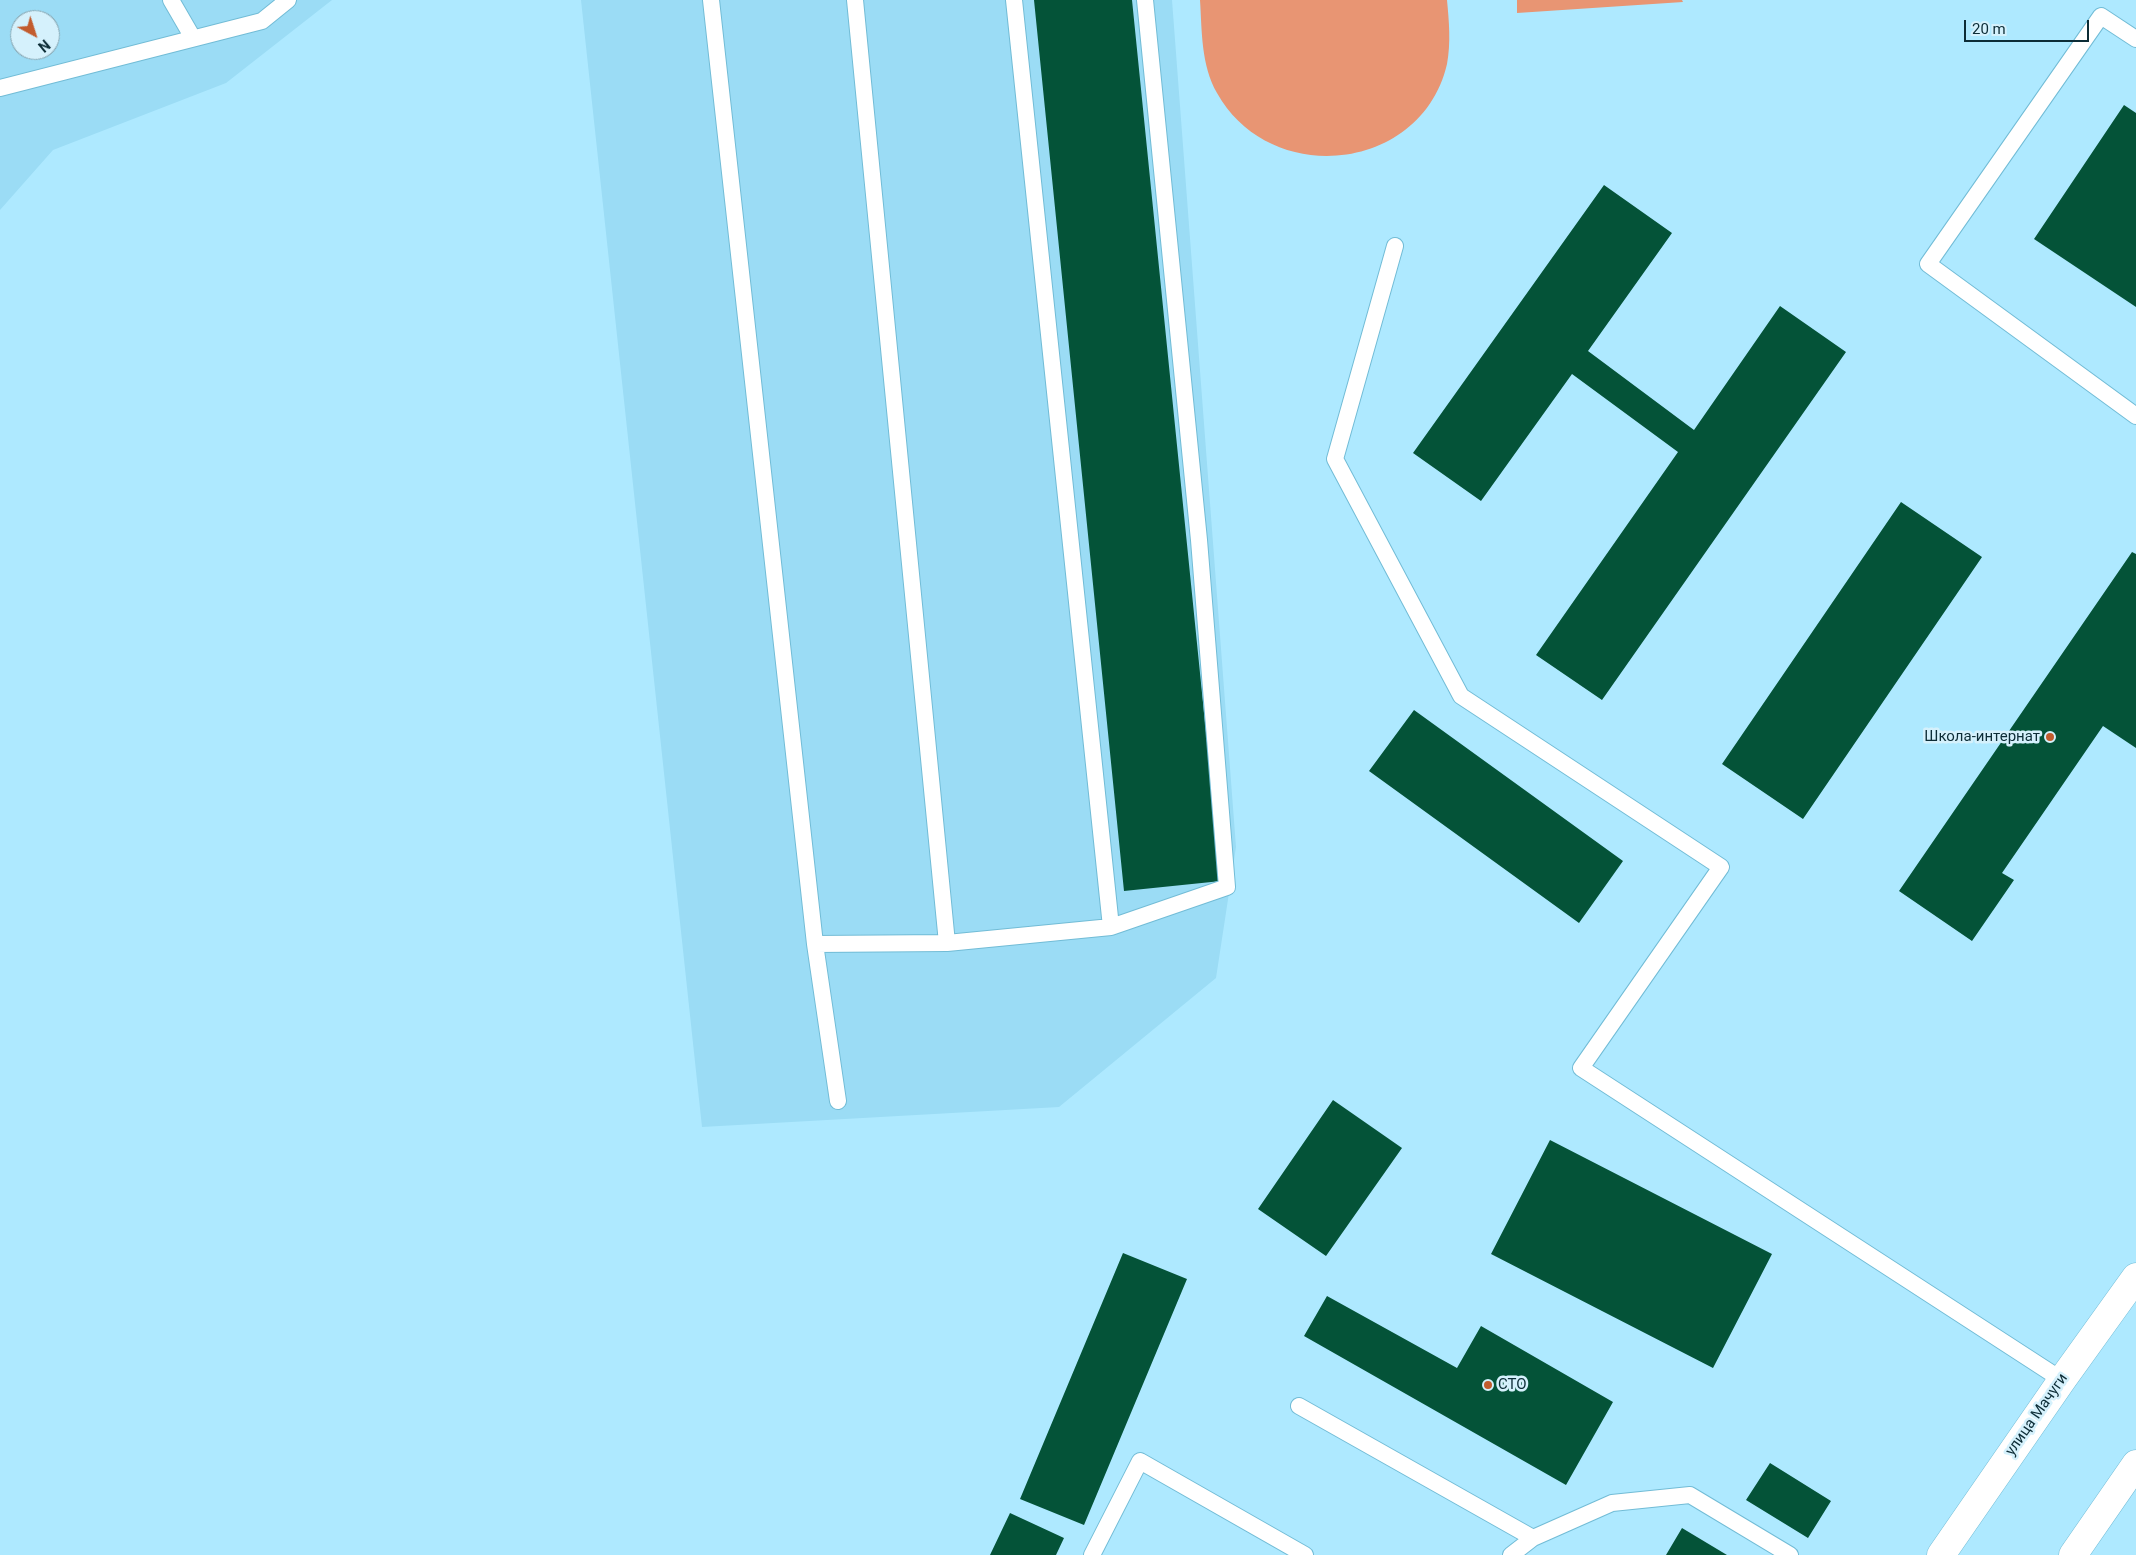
<!DOCTYPE html>
<meta charset="utf-8">
<style>
body{margin:0}
#map{position:relative;width:2136px;height:1555px;overflow:hidden;background:#aee9ff;font-family:Roboto,sans-serif}
canvas{display:block}
.north{position:absolute;left:10px;top:10px;width:50px;height:50px;box-sizing:border-box;background:#d5f1fc;border:1px solid #85a2ad;border-radius:50%;rotate:140deg;font-size:14px;font-weight:700;line-height:20px;text-align:center;color:#0c2c36}
.north::after{content:'';display:block;margin:auto;width:18px;height:22px;background:#c25c2e;clip-path:polygon(50% 0,100% 100%,50% 72%,0 100%)}
.scale{position:absolute;left:1964px;top:20px;width:125px;height:22px;box-sizing:border-box;border:2px solid #0c2c36;border-top:0;padding-left:6px;font-size:15px;line-height:18px;white-space:nowrap;color:#0c2c36;-webkit-text-stroke:4px #d5f1fc;paint-order:stroke}
</style>
<div id="map">
<canvas width="2136" height="1555"></canvas>
<div class="north">N</div>
<div class="scale">20 m</div>
</div>
<script>
const context = document.querySelector('canvas').getContext('2d');
context.lineJoin = 'round';
function fillPath(path, color) {
  context.fillStyle = color;
  context.fill(path, 'evenodd');
}
function stroke(path, color, width, dash) {
  context.strokeStyle = color;
  context.lineWidth = width;
  context.lineCap = dash ? 'butt' : 'round';
  context.setLineDash(dash || []);
  context.stroke(path);
}
function write(font, color, halo, rows, align = 'center') {
  context.font = font + ' Roboto,sans-serif';
  context.lineWidth = 5;
  context.setLineDash([]);
  context.textBaseline = 'middle';
  context.strokeStyle = halo;
  context.fillStyle = color;
  for (const [text, x, y, turn = 0] of rows) {
    context.save();
    context.translate(x, y);
    context.rotate((+turn || 0) * Math.PI / 180);
    context.textAlign = isNaN(turn) ? turn : align;
    if (halo) context.strokeText(text, 0, 0);
    context.fillText(text, 0, 0);
    context.restore();
  }
}
const built = new Path2D(`
 M0 0H332L226 83 53 150 0 210ZM20 20H50V50H20Z
 M581 0H1172L1236 847 1216 978 1059 1107 702 1127Z`);
const green = new Path2D(`
 M1200 0H1447C1449 21 1451 43 1447 64 1422 172 1271 189 1217 93 1201 65 1202 31 1200 0Z
 M1517 0H1682L1683 2 1517 13Z`);
const building = new Path2D(`
 M1034 0H1132L1221 881 1124 891Z
 M2124 105 2136 113V307L2034 239Z
 M1604 185 1672 233 1588 351 1694 430 1780 306 1846 352 1602 700 1536 655 1678 452 1572 374 1481 501 1413 453Z
 M1901 502 1982 557 1803 819 1722 764Z
 M2132 552 2136 554V748L2103 726 2002 873 2014 880 1972 941 1899 891Z
 M1414 710 1623 861 1579 923 1369 771Z
 M1333 1100 1402 1148 1326 1256 1258 1209Z
 M1550 1140 1772 1254 1713 1368 1491 1254Z
 M1123 1253 1187 1279 1084 1525 1020 1499Z
 M1327 1296 1457 1368 1481 1326 1613 1402 1566 1485 1304 1336Z
 M1770 1463 1831 1501 1808 1538 1746 1500Z
 M1010 1513 1064 1538 1056 1555H990Z
 M1682 1528 1727 1555H1666Z`);
const lane = new Path2D(`
 M171 0 193 38
 M711 0 815 944 838 1101
 M855 0 947 943
 M1014 0 1111 927
 M2136 39 2101 16 1928 264 2136 416
 M0 88 262 21 288 0
 M1395 246 1335 459 1461 696 1721 867 1581 1068 2062 1380
 M815 944 947 943 1111 927 1227 887 1199 540 1145 0
 M1299 1406 1533 1538 1612 1503 1690 1495 1790 1555
 M1092 1555 1140 1461 1305 1555
 M1511 1555 1533 1538`);
const primary = new Path2D(`
 M1941 1555 2062 1380 2136 1277
 M2073 1555 2136 1464`);
const markers = [
 [2050,737,5,"#c25c2e"],
 [1488,1385,5,"#c25c2e"]
];
const poiNames = [
 ["Школа-интернат",2040,737],
 ["СТО",1498,1385,"left"]
];
const streetNames = [
 ["улица Мачуги",2037,1415,-55]
];
fillPath(built, '#9bdcf5');
fillPath(green, '#e89573');
fillPath(building, '#045338');
stroke(lane, '#72bcd6', 18);
stroke(primary, '#72bcd6', 29);
stroke(lane, '#fff', 16);
stroke(primary, '#fff', 28);
for (const [x, y, r, color] of markers) {
  const dot = new Path2D();
  dot.arc(x, y, r, 0, 2 * Math.PI);
  context.fillStyle = color;
  context.fill(dot);
  stroke(dot, '#d5f1fc', 2);
}
write('15px', '#0c2c36', '#d5f1fc', poiNames, 'right');
write('15px', '#0c2c36', '#d5f1fc', streetNames);
</script>
